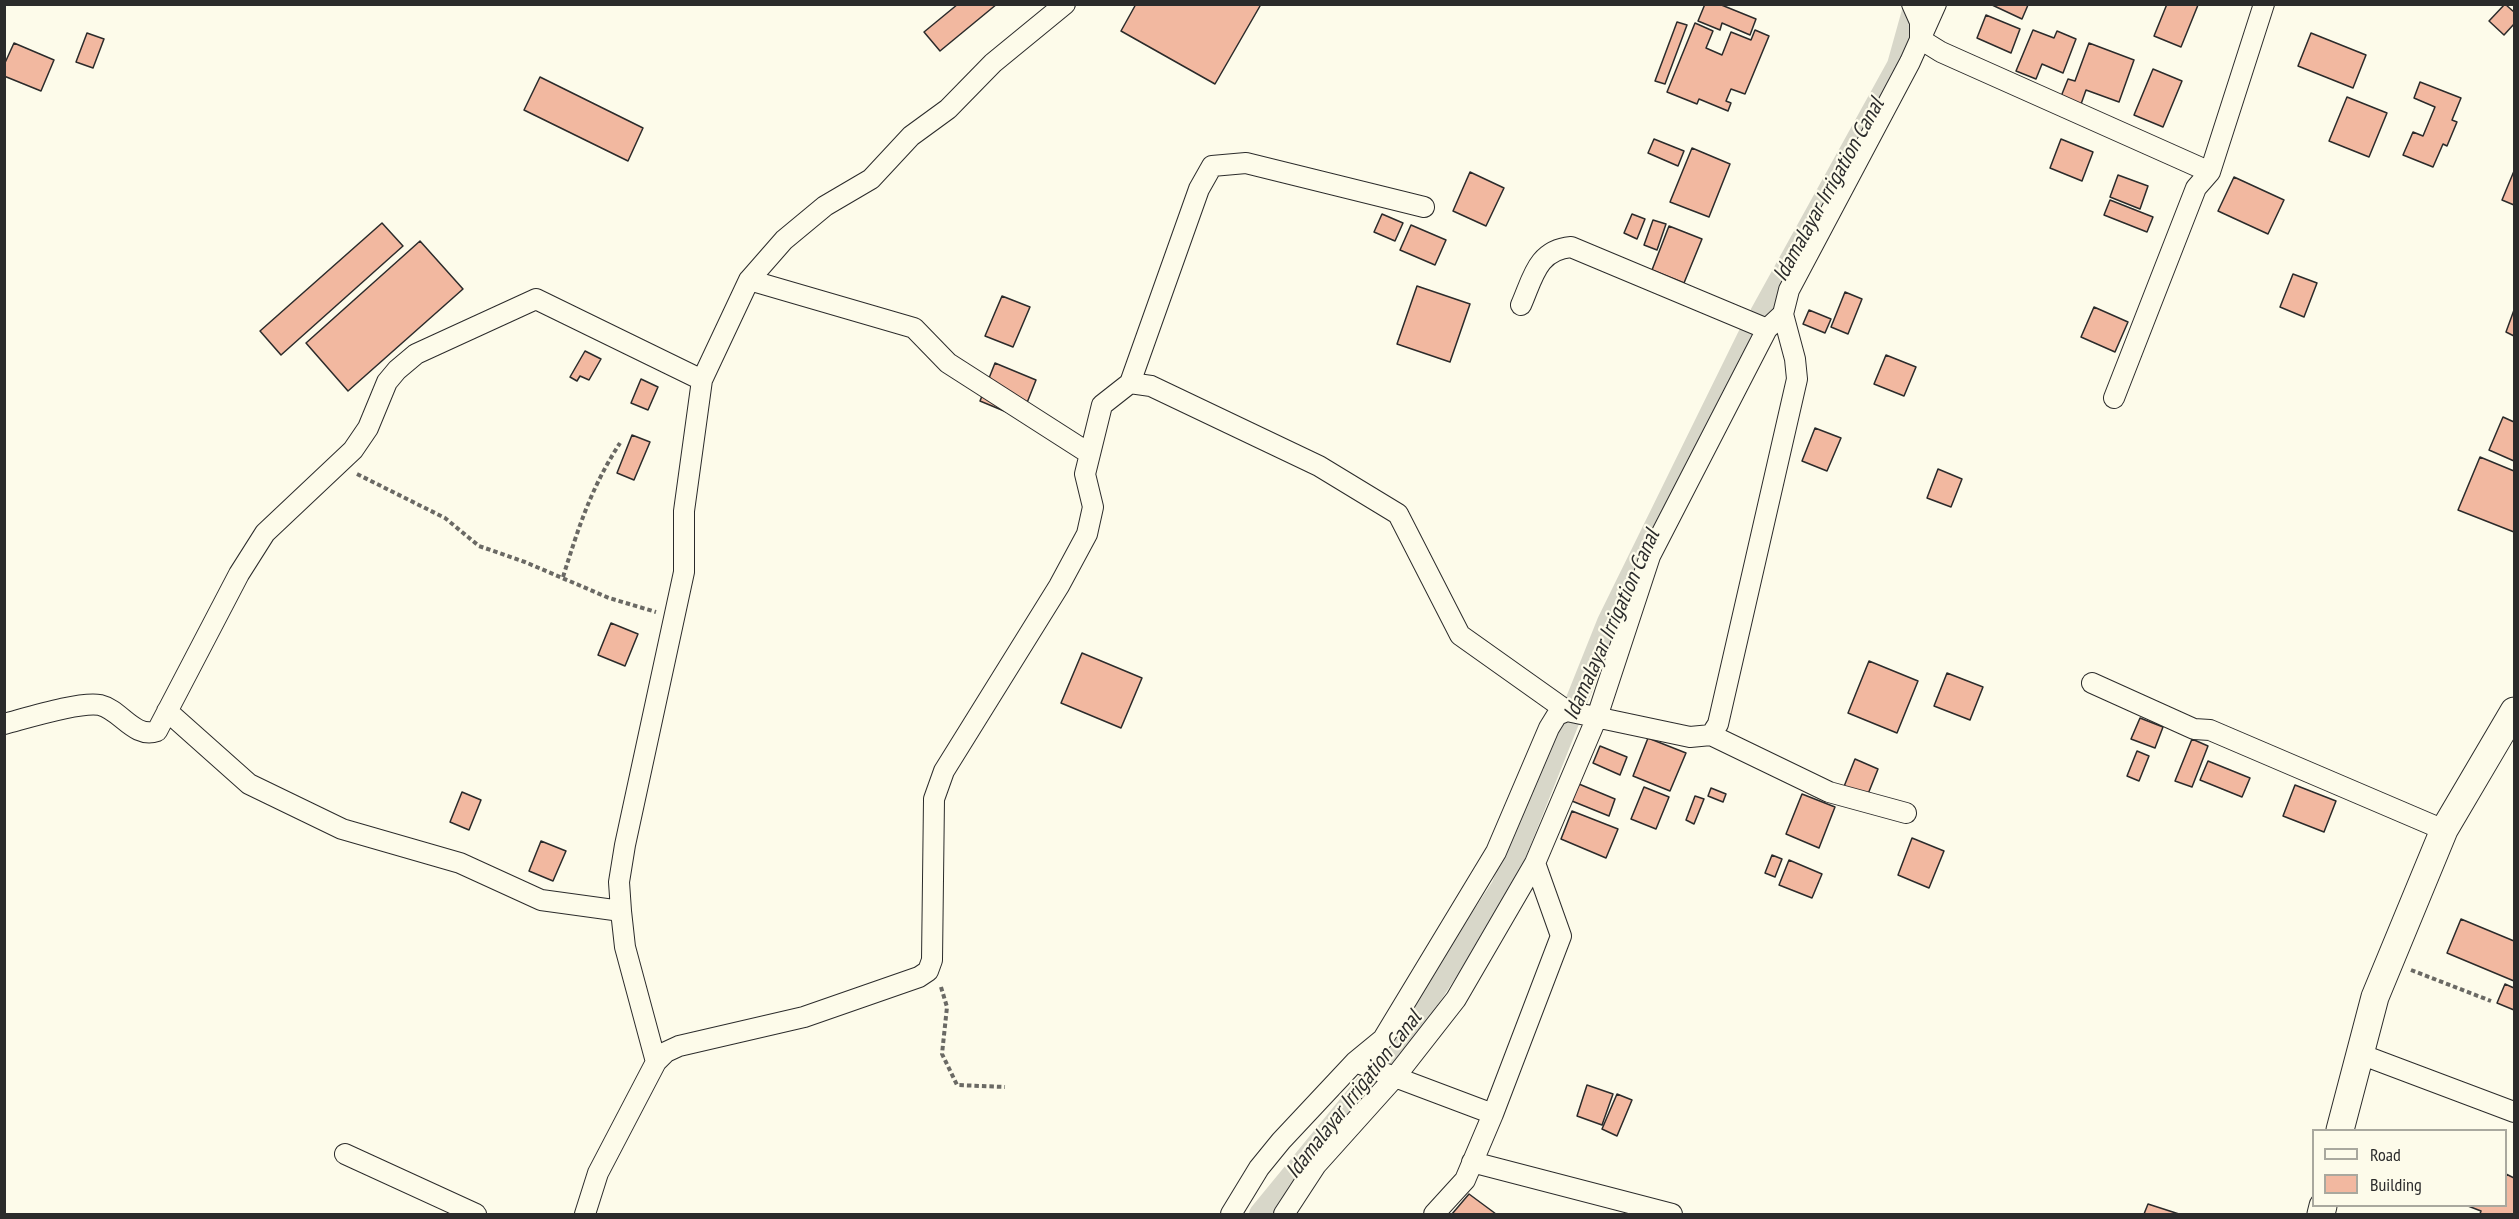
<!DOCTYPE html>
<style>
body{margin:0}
#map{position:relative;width:2519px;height:1219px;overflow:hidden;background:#fdfbea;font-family:"PT Sans Narrow",sans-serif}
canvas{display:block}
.frame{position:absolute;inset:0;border:6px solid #2b2b2b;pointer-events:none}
.legend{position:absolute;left:2312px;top:1129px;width:195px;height:78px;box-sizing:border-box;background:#fdfbea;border:2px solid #a9a89e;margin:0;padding:8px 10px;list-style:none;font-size:18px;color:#2b2b2b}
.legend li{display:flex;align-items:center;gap:12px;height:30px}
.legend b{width:30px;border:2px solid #a9a89e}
</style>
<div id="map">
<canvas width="2519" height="1219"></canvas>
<div class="frame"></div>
<ul class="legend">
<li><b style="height:8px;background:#fdfbea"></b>Road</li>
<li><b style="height:16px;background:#f2b8a0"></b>Building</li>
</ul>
</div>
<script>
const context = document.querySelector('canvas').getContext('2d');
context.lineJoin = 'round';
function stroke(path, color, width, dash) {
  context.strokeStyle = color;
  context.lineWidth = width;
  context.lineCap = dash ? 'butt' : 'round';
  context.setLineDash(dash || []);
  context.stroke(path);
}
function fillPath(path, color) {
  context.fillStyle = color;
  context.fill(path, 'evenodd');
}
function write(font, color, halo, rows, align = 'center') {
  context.font = font + ' "PT Sans Narrow",sans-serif';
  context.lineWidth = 4.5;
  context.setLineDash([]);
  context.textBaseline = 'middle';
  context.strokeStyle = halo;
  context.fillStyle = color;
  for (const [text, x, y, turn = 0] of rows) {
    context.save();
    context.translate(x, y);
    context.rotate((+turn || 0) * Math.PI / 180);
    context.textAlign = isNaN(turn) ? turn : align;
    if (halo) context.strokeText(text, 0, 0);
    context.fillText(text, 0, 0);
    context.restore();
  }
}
const canal = new Path2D(`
 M1260 1214 1397 1047 1502 887 1608 622 1748 337 1898 65 1915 4`);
const building = new Path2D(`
 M958 4H997L940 51 924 32Z
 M1136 4H1257L1260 6 1215 84 1121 31Z
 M1705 4H1719L1756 19 1750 35 1722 23 1720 30 1698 21Z
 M1990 4H2027L2028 5 2022 19Z
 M2167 4 2198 5 2181 47 2154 36Z
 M2505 4 2514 12V24L2504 35 2489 21Z
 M1986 15 2020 29 2011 53 1977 38Z
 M1677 22 1687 25 1665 84 1655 81Z
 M1695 23 1713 31 1706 48 1722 55 1731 32 1751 40 1755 30 1769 36 1745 94 1731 89 1726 101 1731 103 1728 111 1699 99 1697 104 1667 92Z
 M2033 30 2054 38 2057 31 2076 39 2063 73 2042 64 2036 79 2016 71Z
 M87 33 104 39 93 68 76 62Z
 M2311 33 2366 55 2353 88 2298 66Z
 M14 43 54 60 41 91 4 76V65Z
 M2089 43 2134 60 2119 102 2086 90 2080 107 2060 99 2068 79 2075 81Z
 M2153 69 2182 81 2163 127 2134 115Z
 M540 77 643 128 628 161 524 110Z
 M2420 82 2461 98 2452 120 2457 122 2447 146 2443 144 2433 167 2403 155 2413 132 2423 136 2435 107 2414 98Z
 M2347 97 2387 113 2369 157 2329 141Z
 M1654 139 1684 151 1678 166 1648 153Z
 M2061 139 2093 152 2082 181 2050 168Z
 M1692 148 1730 164 1709 217 1670 202Z
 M2514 171V205L2502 200Z
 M1470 172 1504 188 1486 226 1453 211Z
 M2118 175 2148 186 2140 209 2110 197Z
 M2234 177 2284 200 2268 234 2218 211Z
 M2110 200 2153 217 2147 232 2104 215Z
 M1382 214 1403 223 1395 241 1374 232Z
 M1632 214 1645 219 1637 239 1624 233Z
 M1653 220 1666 224 1657 250 1644 245Z
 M382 223 403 246 281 355 260 331Z
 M1411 225 1446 240 1435 265 1400 250Z
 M1669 226 1702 239 1684 283 1652 270Z
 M420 241 463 289 348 391 306 343Z
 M2293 274 2317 283 2304 317 2280 307Z
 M1417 286 1470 304 1450 362 1397 344Z
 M1845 292 1862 299 1848 334 1831 327Z
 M1002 296 1030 307 1013 347 985 336Z
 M2094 307 2128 322 2115 352 2081 337Z
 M1809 310 1831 319 1825 333 1803 324Z
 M2514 310V336L2506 332Z
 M585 351 601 359 589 380 580 376 577 381 570 377Z
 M1886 355 1916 367 1904 396 1874 384Z
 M995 363 1036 380 1021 418 980 401Z
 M641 379 658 387 648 410 631 403Z
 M2503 417 2514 422V461L2489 450Z
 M1815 428 1841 438 1827 471 1802 461Z
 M632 435 650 442 634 480 617 473Z
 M2480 457 2514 471V532L2458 510Z
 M1938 469 1962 479 1951 507 1927 498Z
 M611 623 638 634 625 666 598 655Z
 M1082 653 1142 678 1121 728 1061 703Z
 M1869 661 1918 681 1897 733 1848 713Z
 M1947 673 1983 687 1970 720 1934 706Z
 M2140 718 2163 727 2155 748 2131 739Z
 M1648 738 1686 753 1670 791 1633 776Z
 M2192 739 2208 746 2192 787 2175 781Z
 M1600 746 1627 757 1620 775 1593 763Z
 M2137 751 2149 756 2139 781 2127 776Z
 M1855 759 1878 769 1866 799 1843 789Z
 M2208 761 2250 778 2242 797 2200 780Z
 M1579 784 1615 799 1609 816 1572 801Z
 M2295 785 2336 801 2324 832 2283 816Z
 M1644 787 1669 797 1656 829 1631 819Z
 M1711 788 1726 794 1723 802 1708 796Z
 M462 792 481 800 469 830 450 822Z
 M1802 794 1835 807 1819 848 1786 834Z
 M1695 796 1704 799 1694 824 1686 820Z
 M1572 811 1618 829 1606 858 1561 839Z
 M1912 838 1944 851 1929 888 1898 875Z
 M541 841 566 851 553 881 529 871Z
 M1772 855 1782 859 1775 877 1765 873Z
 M1789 860 1822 874 1812 898 1779 885Z
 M2461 919 2514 941V981L2447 953Z
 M2505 984 2514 988V1010L2497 1003Z
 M1587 1085 1613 1094 1602 1125 1577 1116Z
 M1617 1094 1632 1100 1617 1136 1602 1129Z
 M2506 1174 2514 1178V1214H2480L2481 1211 2468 1206H2506Z
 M1469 1194 1496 1214H1452Z
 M2148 1204 2179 1214H2144Z`);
const path = new Path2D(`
 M357 474 445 518 479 546 525 562 609 598 656 612
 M563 577C579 526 591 488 620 443
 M2411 970 2491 1001
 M941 987 947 1007 942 1054 957 1085 1005 1087`);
const street = new Path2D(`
 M1912 4 1920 22V39L1941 52 2210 172
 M749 280 914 328 948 363 1090 454
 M1521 305C1533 278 1537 250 1571 247L1767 329
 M1130 383 1151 386 1319 466 1398 514 1460 635 1567 711 1690 737 1711 735 1718 724 1797 379 1795 359 1783 314
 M2114 398 2196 188 2210 172 2264 4
 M2092 683 2194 729 2210 730 2444 830
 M167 711 249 784 342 829 460 863 541 900 621 911 625 947 656 1062
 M4 724C27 718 80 701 100 705 121 710 134 739 157 731L239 574 265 533 353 450 368 428 387 382 397 370 416 354 536 299 702 380
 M1711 735 1829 792 1906 813
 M621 911 619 882 625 845 684 572V511L702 380 749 280 784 240 825 206 871 179 911 136 948 109 993 63 1065 4
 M2360 1054 2514 1112
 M1355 1062 1493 1114 1465 1180 1434 1214
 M1493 1114 1561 936 1535 863
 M345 1154 476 1214
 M1472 1162 1672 1214
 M585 1214 598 1173 656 1062 666 1052 679 1046 804 1017 919 977 928 971 932 960 934 799 944 771 1059 586 1087 534 1093 507 1085 474 1102 405 1130 383 1199 189 1212 166 1246 163 1424 207
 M1231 1214 1259 1168 1281 1141 1355 1062 1383 1039 1496 852 1549 728 1557 715 1567 711
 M1284 1214 1316 1165 1395 1077 1456 999 1535 863 1597 717 1650 556 1767 329 1783 314 1789 290 1910 62 1936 4`);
const secondary = new Path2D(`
 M2340 1130 2375 997 2444 830 2514 711
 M2321 1214 2323 1206`);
const waterNames = [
 ["Idamalayar Irrigation Canal",1829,190,-61],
 ["Idamalayar Irrigation Canal",1612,625,-66],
 ["Idamalayar Irrigation Canal",1354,1095,-52]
];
stroke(canal, '#d8d7c9', 22);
fillPath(building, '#f2b8a0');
stroke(building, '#2b2b2b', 1.5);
stroke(street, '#2b2b2b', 22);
stroke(secondary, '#2b2b2b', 29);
stroke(path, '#6a6964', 4, [4.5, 3]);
stroke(street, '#fdfbea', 20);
stroke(secondary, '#fdfbea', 27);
write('italic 22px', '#2b2b2b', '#fdfbea', waterNames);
</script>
